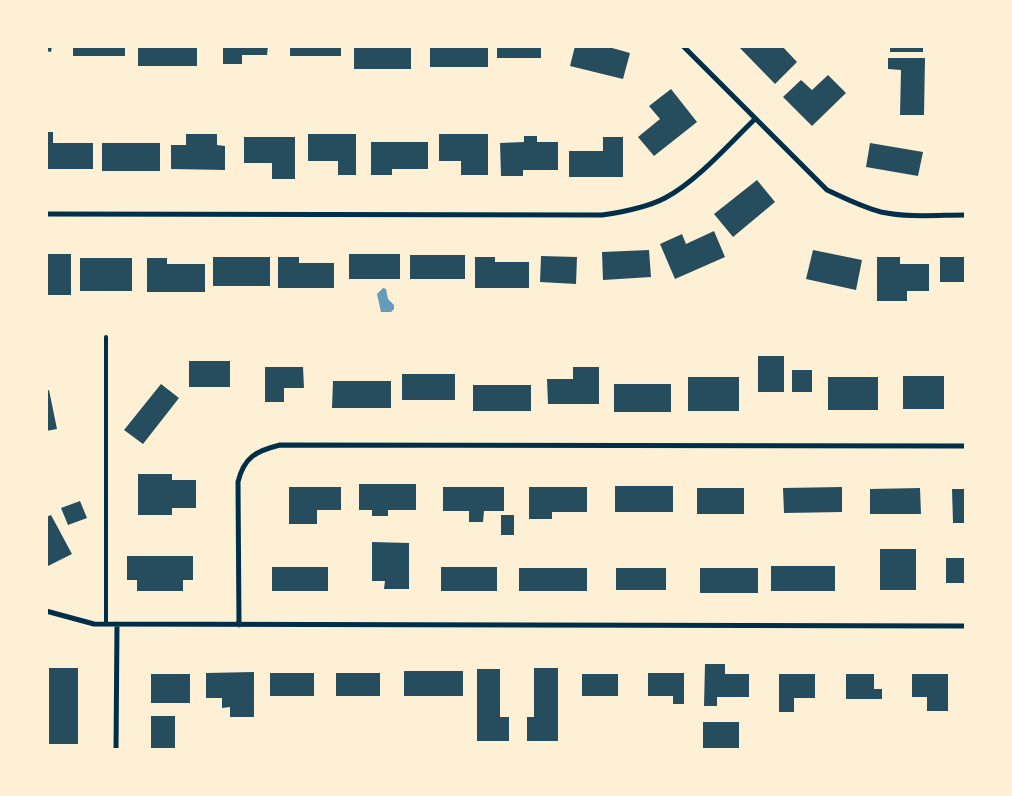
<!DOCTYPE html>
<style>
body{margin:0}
#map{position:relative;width:1012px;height:796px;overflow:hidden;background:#fdf0d5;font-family:"Fira Sans Condensed",sans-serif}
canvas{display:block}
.frame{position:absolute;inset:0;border:48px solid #fdf0d5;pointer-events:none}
</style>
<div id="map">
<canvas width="1012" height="796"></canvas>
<div class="frame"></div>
</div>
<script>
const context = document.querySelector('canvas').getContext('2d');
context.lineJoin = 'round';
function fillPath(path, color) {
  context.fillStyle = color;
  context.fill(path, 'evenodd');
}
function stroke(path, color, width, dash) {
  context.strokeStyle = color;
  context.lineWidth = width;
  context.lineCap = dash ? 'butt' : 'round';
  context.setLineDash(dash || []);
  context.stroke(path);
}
const water = new Path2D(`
 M383 288 386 289 388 299 394 305V309L391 312H381L377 294Z`);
const building = new Path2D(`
 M46 46H52L51 52 46 51Z
 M73 46H125V56H73Z
 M138 46H197V66H138Z
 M223 46H268L267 55H242V64H223Z
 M290 46H341V56H290Z
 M354 46H411V69H354Z
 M430 46H488V67H430Z
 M497 46H541V58H497Z
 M575 46H605L630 53 623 79 570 66Z
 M738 46H782L797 62 775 84Z
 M890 46H923V52H890Z
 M888 58H925L924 115H900L901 70 888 69Z
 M828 75 846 93 812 126 783 97 801 80 812 90Z
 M671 89 697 122 654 156 638 137 660 119 649 106Z
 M46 132H53V143H93V169H46Z
 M186 134H217V145L225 146V170L171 169V145H186Z
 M308 134H356V175H338V161H308Z
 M439 134H488V175H461V161H439Z
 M524 136H537V142H558V170H523V176H501L500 143 524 142Z
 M244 137H295V179H272V163H244Z
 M603 137H623V177H569V151H603Z
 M371 142H428V169H392V175H371Z
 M102 143H160V171H102Z
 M870 143 923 152 918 176 866 167Z
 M757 180 775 202 733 237 714 214Z
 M714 231 725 257 675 279 660 244 682 234 686 244Z
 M649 250 651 277 603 280 602 252Z
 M813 250 862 260 856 290 806 279Z
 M46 254H71V295H46Z
 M349 254H400V279H349Z
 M410 255H465V279H410Z
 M541 256 577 257 576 284 540 282Z
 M213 257H270V286H213Z
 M278 257H299V263H334V288H278Z
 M475 257H495V262H529V288H475Z
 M877 257H900V264H929V291H907V301H877Z
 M940 257H966V282H940Z
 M80 258H132V291H80Z
 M147 258H167V264H205V292H147Z
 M758 356H784V392H758Z
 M189 361H230V387H189Z
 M265 367H303L304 388H284V402H265Z
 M573 367H599V404H548L547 379H573Z
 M792 370H812V392H792Z
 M402 374H455V400H402Z
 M903 376H944V409H903Z
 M688 377H739V411H688Z
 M828 377H878V410H828Z
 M333 381H391V408H332Z
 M161 384 179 398 143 444 124 430Z
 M614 384H671V412H614Z
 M473 385H531V411H473Z
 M49 390 57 429 46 431V391Z
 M138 474H172V480H196V508H172V515H138Z
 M359 484H416V510H388V516H372V510H359Z
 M615 486H673V512H615Z
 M289 487H341V510H317V524H289Z
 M443 487H504V511H484L483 522H469V511H443Z
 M529 487H587V512H552V519H529Z
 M842 487V512L784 513 783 488Z
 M697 488H744V514H697Z
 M920 488 921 514H870V489Z
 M952 489H966V523H953Z
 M80 501 87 518 68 525 61 508Z
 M51 515 72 554 46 567V517Z
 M501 515H514V535H501Z
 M372 542 409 543V589H384L385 581H372Z
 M880 549H916V590H880Z
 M127 556H193V580H183V591H137V580H127Z
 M946 558H966V583H946Z
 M771 566H835V591H771Z
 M272 567H328V591H272Z
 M441 567H497V591H441Z
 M519 568H587V591H519Z
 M616 568H666V590H616Z
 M700 568H758V593H700Z
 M705 664H725V674H749V697H717V706H704Z
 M49 668H78V744H49Z
 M534 668H558V741H527V717H534Z
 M477 669H500V717H509V741H477Z
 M404 671H463V696H404Z
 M254 672V717H230V707L222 708V698H206V673Z
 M270 673H314V696H270Z
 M336 673H380V696H336Z
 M648 673H684V704H673V696H648Z
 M151 674H190V703H151Z
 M582 674H618V696H582Z
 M779 674H815V698H794V712H779Z
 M846 674H874V689H882V699H846Z
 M912 674H948V711H927V697H912Z
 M151 716H175V749H151Z
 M703 722H739V749H703Z`);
const service = new Path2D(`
 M106 337V624`);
const minor = new Path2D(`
 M683 46 827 190C844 198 862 207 881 212 908 218 938 215 966 215
 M46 214 602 215C623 212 646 208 665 198 696 182 729 144 755 119
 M46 611 94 624 966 626
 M239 625 238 482C244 457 256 451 280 445L966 446
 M116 750 117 624`);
fillPath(water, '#669bbc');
fillPath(building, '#264d5e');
stroke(service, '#003049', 4);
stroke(minor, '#003049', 5);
</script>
